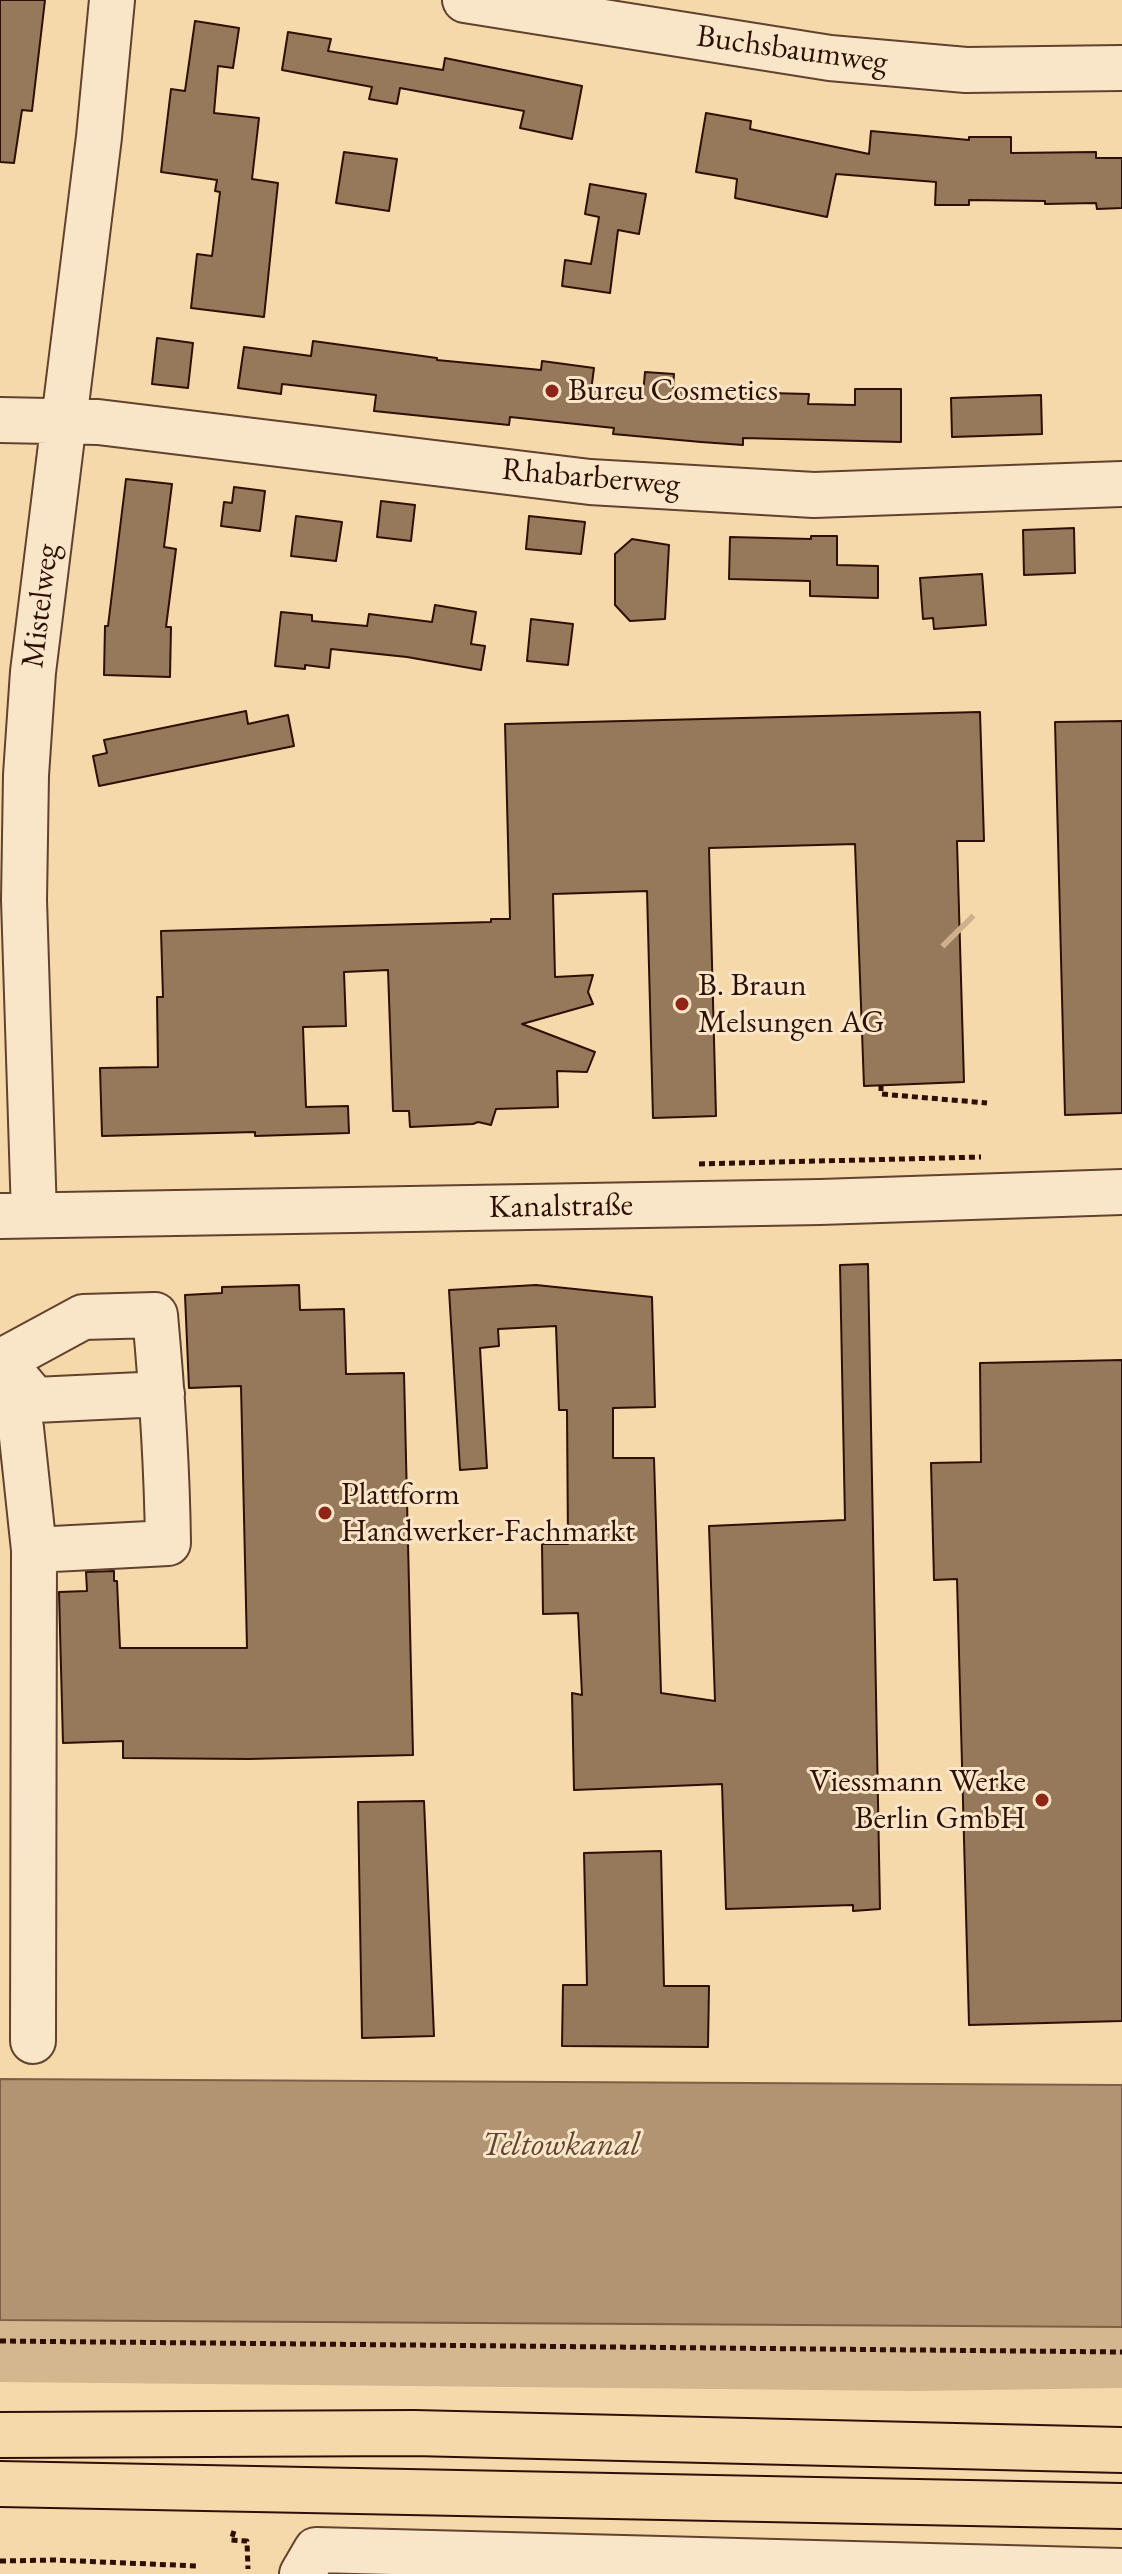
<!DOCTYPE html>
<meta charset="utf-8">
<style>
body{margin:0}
canvas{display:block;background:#f6d9ab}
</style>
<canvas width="1122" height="2574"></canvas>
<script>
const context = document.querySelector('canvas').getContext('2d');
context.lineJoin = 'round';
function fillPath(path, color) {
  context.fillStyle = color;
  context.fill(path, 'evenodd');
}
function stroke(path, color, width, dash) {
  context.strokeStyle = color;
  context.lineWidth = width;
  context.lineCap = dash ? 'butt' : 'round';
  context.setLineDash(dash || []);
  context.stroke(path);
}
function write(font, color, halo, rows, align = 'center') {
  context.font = font + ' "EB Garamond",serif';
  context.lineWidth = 6;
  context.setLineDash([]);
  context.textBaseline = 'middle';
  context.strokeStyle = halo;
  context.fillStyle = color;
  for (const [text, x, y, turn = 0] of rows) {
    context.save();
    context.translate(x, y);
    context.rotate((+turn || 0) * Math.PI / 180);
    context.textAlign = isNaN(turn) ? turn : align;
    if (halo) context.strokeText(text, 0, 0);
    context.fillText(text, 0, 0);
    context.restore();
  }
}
const green = new Path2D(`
 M0 2320 1122 2327V2388L916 2391 0 2382Z`);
const water = new Path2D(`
 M0 2079 1122 2085V2327L0 2320Z`);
const building = new Path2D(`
 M0 0H45L32 111 22 110 14 163 0 162Z
 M195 21 239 28 233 68 218 66 214 113 259 118 252 179 278 183 264 317 191 308 197 254 212 256 220 192 215 191 217 180 161 172 171 89 185 91Z
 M288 32 331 39 328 51 443 70 445 58 582 86 572 139 520 128 524 111 400 88 397 104 369 99 372 87 282 70Z
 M706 113 751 121 750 129 869 154 871 131 969 140V137H1011V153L1096 152V158H1122V208L1097 209 1096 203 1045 204V201L969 200V205H935L936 182 836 174 827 217 735 198 737 179 696 172Z
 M344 152 397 159 389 211 336 203Z
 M590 184 646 194 639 234 618 230 610 293 562 286 565 260 591 264 599 217 585 214Z
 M157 338 193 343 188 388 152 384Z
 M313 341 437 358V360L541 370 542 361 594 368 591 391 643 395 645 372 674 374 673 388 769 395V393L809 394 808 404 855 405V389H901V442L743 438V445L701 442 613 434 614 428 510 417 509 425 374 411 376 395 282 384 281 394 238 388 244 347 311 356Z
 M1041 395 1042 434 952 437 951 398Z
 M126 479 172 484 164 547 176 549 166 627H171L170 677 104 675 105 626H108Z
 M234 487 265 491 260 531 221 526 224 502 232 503Z
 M381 501 415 505 411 541 377 537Z
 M296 516 342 522 336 561 291 556Z
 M529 516 585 522 581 554 526 549Z
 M1074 528 1075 573 1024 575 1023 530Z
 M811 536H837V565L878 566V598L810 596V581L729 579 730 537 811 539Z
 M632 539 669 545 665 619 630 621 615 605V554Z
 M982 574 986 625 934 629 933 618 923 619 920 578Z
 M435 605 476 612 471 644 485 646 481 670 407 657 331 649 329 668 305 665V669L275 666 281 612 312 615V621L367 626 369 614 432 622Z
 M531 619 573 624 568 665 527 661Z
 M246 711 248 724 288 715 294 746 99 786 93 756 107 753 104 740Z
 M980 712 984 841H957L964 1082 864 1086 855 844 709 848 716 1116 653 1118 647 891 553 894 555 977 593 975 588 992 593 1004 522 1024 595 1052 587 1072 557 1071 558 1107 496 1109 491 1125 478 1122 473 1124 410 1127 409 1111H393L388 970 344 972 346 1026 303 1027 306 1107 348 1106 349 1133 255 1136V1132L102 1136 100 1068 158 1067 157 997H163L161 931 491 922V919H510L505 724Z
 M1122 721V1113L1065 1115 1055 722Z
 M868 1264 880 1909 853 1911V1905L726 1909 722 1784 574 1790 572 1693 582 1695 578 1613 543 1614 542 1544H568L567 1410H559L556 1326 498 1329 499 1346 480 1348 487 1468 460 1470 449 1290 536 1285 652 1297 655 1407 613 1408V1458H654L661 1693 715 1701 709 1526 845 1520 840 1265Z
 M299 1285 300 1310 344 1309 346 1374 404 1373 413 1755 249 1759 123 1758V1741L63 1743 59 1592 87 1591 86 1572 114 1571V1581H117L120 1648H247L241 1386 189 1388 185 1295 222 1293V1287Z
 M1122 1360V2021L969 2025 957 1579 934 1580 931 1463 981 1462 980 1363Z
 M424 1801 434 2036 362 2038 358 1802Z
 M661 1851 664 1986H709L708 2047 562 2046 563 1985H587L584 1853Z`);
const minorTunnel = new Path2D(`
 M956 929 960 933`);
const path = new Path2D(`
 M881 1085V1094L987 1103
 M699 1164 981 1157
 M0 2341 1122 2352
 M234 2531 231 2540 247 2541 248 2569
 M0 2561 55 2560 197 2566`);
const minor = new Path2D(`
 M465 0 830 58 966 70 1122 68
 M0 420 98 422 590 482 814 495 1122 484
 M34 1215 24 900 26 775 33 672 99 137 112 0
 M0 1216 820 1202 1122 1192
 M5 1370 21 1428 34 1550 33 2041
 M34 1550 168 1543C167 1466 162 1391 155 1315L83 1317 2 1361 35 1400 162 1394
 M302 2574 316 2550 1122 2571`);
const highway = new Path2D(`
 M0 2435 414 2433 1122 2450
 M0 2484 1122 2506`);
const markers = [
 [552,391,8,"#8f2418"],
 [682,1004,8,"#8f2418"],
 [325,1513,8,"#8f2418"],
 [1042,1800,8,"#8f2418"]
];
const streetNames = [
 ["Buchsbaumweg",792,50,8],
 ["Rhabarberweg",591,478,5],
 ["Mistelweg",41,606,-83],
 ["Kanalstraße",561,1207,-1]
];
const poiNames = [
 ["Burcu Cosmetics",568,391],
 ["B. Braun",698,986],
 ["Melsungen AG",698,1023],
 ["Plattform",341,1495],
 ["Handwerker-Fachmarkt",341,1532],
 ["Viessmann Werke",1026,1782,"right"],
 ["Berlin GmbH",1026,1819,"right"]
];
const waterNames = [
 ["Teltowkanal",561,2146]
];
fillPath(green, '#d4b78f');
fillPath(water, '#b29472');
stroke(water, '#7d5f46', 2);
fillPath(building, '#96785b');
stroke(building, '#2e0f04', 2);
stroke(minorTunnel, '#ceb18a', 44, [44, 22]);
stroke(minor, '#60422e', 48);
stroke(highway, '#2e0f04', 48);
stroke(path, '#2e0f04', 5, [6, 4]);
stroke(minor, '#f9e6c8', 44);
stroke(highway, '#f6d9ab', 44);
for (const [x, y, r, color] of markers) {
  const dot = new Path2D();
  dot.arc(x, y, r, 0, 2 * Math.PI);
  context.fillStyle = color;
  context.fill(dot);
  stroke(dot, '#f9e6c8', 3);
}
write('32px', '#2e0f04', '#f9e6c8', streetNames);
write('32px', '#2e0f04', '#f9e6c8', poiNames, 'left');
write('italic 34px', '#634430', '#f9e6c8', waterNames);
</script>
